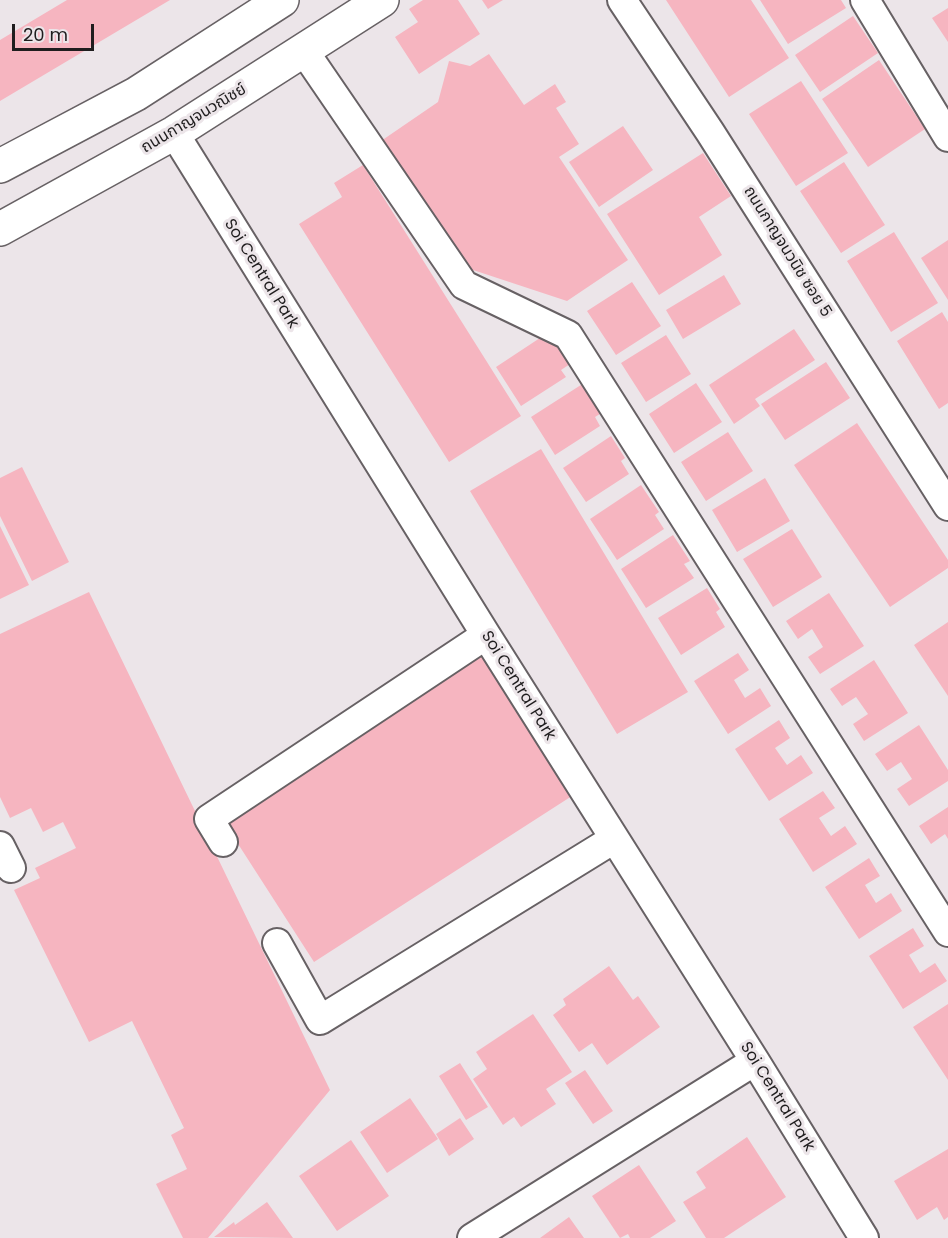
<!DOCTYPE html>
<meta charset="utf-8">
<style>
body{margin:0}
#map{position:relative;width:948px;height:1238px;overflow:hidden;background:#ece5e9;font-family:Poppins,sans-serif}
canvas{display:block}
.scale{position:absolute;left:12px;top:24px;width:82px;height:27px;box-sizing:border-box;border:3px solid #1f1d1e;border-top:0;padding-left:8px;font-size:18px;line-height:21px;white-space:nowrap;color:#1f1d1e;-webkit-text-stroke:4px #ece5e9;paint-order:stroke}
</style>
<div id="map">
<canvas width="948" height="1238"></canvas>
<div class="scale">20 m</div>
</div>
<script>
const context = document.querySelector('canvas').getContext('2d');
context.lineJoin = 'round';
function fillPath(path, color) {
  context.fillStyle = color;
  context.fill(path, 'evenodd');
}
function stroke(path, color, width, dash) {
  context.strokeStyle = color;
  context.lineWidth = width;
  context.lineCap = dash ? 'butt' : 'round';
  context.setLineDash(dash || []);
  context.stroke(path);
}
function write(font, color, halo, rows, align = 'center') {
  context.font = font + ' Poppins,"Noto Sans Thai",sans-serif';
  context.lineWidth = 6;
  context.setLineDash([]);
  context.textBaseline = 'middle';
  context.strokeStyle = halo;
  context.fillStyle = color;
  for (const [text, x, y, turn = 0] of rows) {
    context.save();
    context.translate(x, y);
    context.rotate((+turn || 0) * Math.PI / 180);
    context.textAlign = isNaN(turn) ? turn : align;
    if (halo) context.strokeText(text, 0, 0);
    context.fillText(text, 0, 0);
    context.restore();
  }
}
const building = new Path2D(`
 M67 0H170L0 101V40Z
 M423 0H458L480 34 419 74 395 37 418 22 409 9Z
 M482 0H503L488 9Z
 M666 0H751L789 58 729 97Z
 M760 0H841L846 8 788 44Z
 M948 8V42L932 18Z
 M853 16 878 53 820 92 795 55Z
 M489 54 524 105 555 84 566 102 556 108 579 144 559 157 628 260 567 301 467 268 381 141 438 102 449 61 470 66Z
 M879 60 925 129 868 167 822 99Z
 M801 81 848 153 796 186 749 114Z
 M623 126 653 170 599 207 569 162Z
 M703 153 731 196 699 217 722 255 659 295 607 214Z
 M844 162 885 225 841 253 800 191Z
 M363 165 521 416 449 462 299 224 342 197 334 183Z
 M894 232 938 303 891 332 847 261Z
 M948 240V300L921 258Z
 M724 275 741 304 683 339 666 310Z
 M632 282 661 326 616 355 587 311Z
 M942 312 948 322V403L939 409 897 341Z
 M794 329 815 360 755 399 760 406 734 424 709 385Z
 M549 332 570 364 561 370 566 377 521 406 496 367Z
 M666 335 691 374 646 402 621 363Z
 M826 362 850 398 785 440 761 404Z
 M584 383 603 412 595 417 600 426 555 455 531 417Z
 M696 383 722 422 674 453 649 414Z
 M857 423 948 560V568L890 607 794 465Z
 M728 432 753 471 706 501 681 462Z
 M611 436 625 458 621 461 629 474 586 502 563 468Z
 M541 449 688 692 617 734 470 491Z
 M22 467 69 562 32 581 0 516V478Z
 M765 478 790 521 737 552 712 510Z
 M641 485 659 512 655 515 664 529 617 560 590 519Z
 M0 526 29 585 0 599Z
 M792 529 822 577 773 607 743 559Z
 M673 535 690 561 684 564 694 578 646 608 621 569Z
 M707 588 720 609 716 612 725 627 681 655 658 618Z
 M89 592 330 1090 208 1238H183L156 1184 187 1169 171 1135 184 1128 132 1021 89 1042 14 890 40 878 35 868 76 848 63 822 43 832 31 808 10 818 0 797V634Z
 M829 593 864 646 820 674 808 657 823 647 812 629 798 639 786 621Z
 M948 622V696L914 645Z
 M484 652 575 794 314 962 222 819Z
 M738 653 749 670 734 680 745 698 760 688 771 706 728 734 694 681Z
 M874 660 908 713 864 741 853 724 868 714 856 697 842 706 830 689Z
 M779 720 790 738 775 748 787 765 801 755 813 773 769 801 735 749Z
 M919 725 948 770V781L909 806 897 789 912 779 901 762 887 771 875 754Z
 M823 791 835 808 819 818 831 836 845 826 857 844 813 872 779 819Z
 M948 807V839L945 834 931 844 919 826Z
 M869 858 880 876 865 885 876 903 891 893 902 911 859 939 825 887Z
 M913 928 924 946 909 955 920 973 935 963 947 981 903 1009 869 956Z
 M609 966 633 1000 638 996 660 1027 607 1065 592 1043 579 1052 553 1015 566 1005 563 999Z
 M948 1004V1080L913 1027Z
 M533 1014 572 1072 546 1089 556 1104 521 1127 514 1117 503 1125 473 1079 487 1069 476 1052Z
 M460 1063 488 1107 466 1120 439 1076Z
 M585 1070 613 1111 593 1124 565 1083Z
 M410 1098 438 1139 387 1173 360 1132Z
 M460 1118 474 1139 449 1156 436 1134Z
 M747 1137 786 1197 724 1238H706L683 1202 706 1188 696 1172Z
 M351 1140 389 1196 337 1231 299 1176Z
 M948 1149V1217L944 1220 937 1207 917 1220 894 1181Z
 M639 1165 676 1221 650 1238H630L628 1234 620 1238 592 1196Z
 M267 1202 293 1238 214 1237 234 1222 235 1225Z
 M569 1217 584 1238H540Z`);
const street = new Path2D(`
 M622 0 710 132 948 506
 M865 0 948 137
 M304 51 464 285 568 335 948 932
 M174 133 486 635 755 1061 864 1238
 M223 842 209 819 486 635
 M0 846 11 868
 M277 943 320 1020 614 839
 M472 1238 755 1061`);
const primary = new Path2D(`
 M0 166 136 94 282 0
 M0 229 174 133 382 0`);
const streetNames = [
 ["ถนนกาญจนวณิชย์",194,119,-31],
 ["ถนนกาญจนวนิช ซอย 5",787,252,58],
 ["Soi Central Park",261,274,58],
 ["Soi Central Park",518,686,58],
 ["Soi Central Park",777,1097,58]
];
fillPath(building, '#f6b5c0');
stroke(street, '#676164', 32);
stroke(primary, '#676164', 36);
stroke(street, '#fff', 28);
stroke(primary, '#fff', 33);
write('16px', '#1f1d1e', '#ece5e9', streetNames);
</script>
